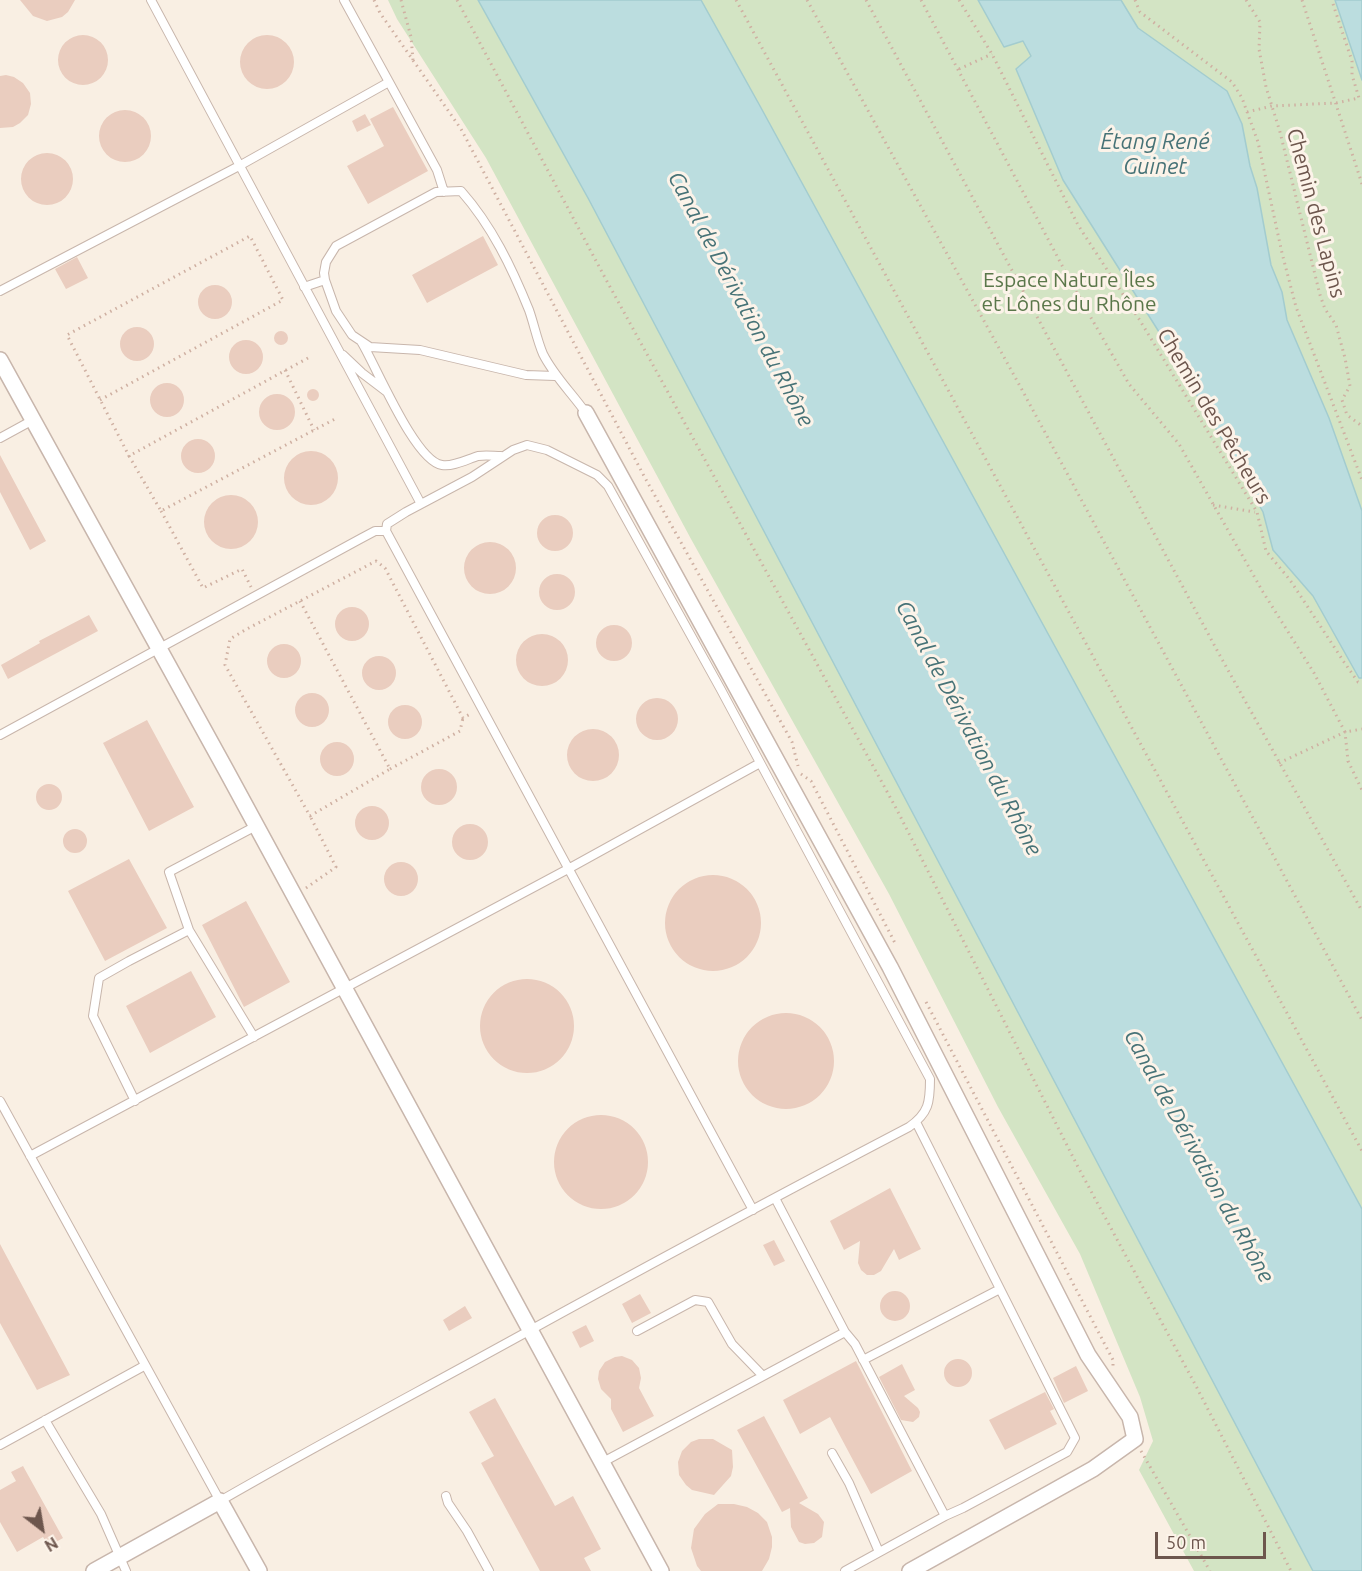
<!DOCTYPE html>
<meta charset="utf-8">
<style>
body{margin:0}
#map{position:relative;width:1362px;height:1571px;overflow:hidden;background:#f9efe3;font-family:Ubuntu,sans-serif}
canvas{display:block}
.north{position:absolute;left:12px;top:1499px;width:60px;height:60px;-webkit-text-stroke:4px #fcf3e9;paint-order:stroke;rotate:149deg;font-size:16px;font-weight:700;line-height:24px;text-align:center;color:#6d564d}
.north::after{content:'';display:block;margin:auto;width:21px;height:27px;background:#6d564d;clip-path:polygon(50% 0,100% 100%,50% 72%,0 100%)}
.scale{position:absolute;left:1155px;top:1532px;width:111px;height:27px;box-sizing:border-box;border:3px solid #6d564d;border-top:0;padding-left:8px;font-size:18px;line-height:21px;white-space:nowrap;color:#6d564d;-webkit-text-stroke:4px #fcf3e9;paint-order:stroke}
</style>
<div id="map">
<canvas width="1362" height="1571"></canvas>
<div class="north">N</div>
<div class="scale">50 m</div>
</div>
<script>
const context = document.querySelector('canvas').getContext('2d');
context.lineJoin = 'round';
function fillPath(path, color) {
  context.fillStyle = color;
  context.fill(path, 'evenodd');
}
function stroke(path, color, width, dash) {
  context.strokeStyle = color;
  context.lineWidth = width;
  context.lineCap = dash ? 'butt' : 'round';
  context.setLineDash(dash || []);
  context.stroke(path);
}
function write(font, color, halo, rows, align = 'center') {
  context.font = font + ' Ubuntu,sans-serif';
  context.lineWidth = 6;
  context.setLineDash([]);
  context.textBaseline = 'middle';
  context.strokeStyle = halo;
  context.fillStyle = color;
  for (const [text, x, y, turn = 0] of rows) {
    context.save();
    context.translate(x, y);
    context.rotate((+turn || 0) * Math.PI / 180);
    context.textAlign = isNaN(turn) ? turn : align;
    if (halo) context.strokeText(text, 0, 0);
    context.fillText(text, 0, 0);
    context.restore();
  }
}
const green = new Path2D(`
 M388 0H478L588 198 1313 1571H1194L1139 1470 1153 1441 1140 1397 1080 1254 998 1107 889 894 691 539 486 158 397 19Z
 M580 0H1362V1447Z`);
const water = new Path2D(`
 M478 0H701L760 106 1362 1209V1571H1313L588 198Z
 M978 0H1121L1138 28 1227 91 1242 124 1250 166 1257 188 1271 265 1282 292 1287 320 1329 418 1362 511V678H1359L1313 596 1273 550 1263 512 1178 362 1063 180 1016 69 1031 56 1023 41 1004 47Z
 M1335 0H1362V80Z`);
const building = new Path2D(`
 M20 0H75L68 12 62 17 47 21 33 16Z
 M58 60a25 25 0 1 1 50 0a25 25 0 1 1-50 0Z
 M240 62a27 27 0 1 1 54 0a27 27 0 1 1-54 0Z
 M6 75 14 77 23 83 30 93 31 104 28 115 20 123 13 127 0 128V76Z
 M393 107 428 171 368 204 347 166 384 146 370 119Z
 M99 136a26 26 0 1 1 52 0a26 26 0 1 1-52 0Z
 M365 114 371 125 357 132 352 121Z
 M21 179a26 26 0 1 1 52 0a26 26 0 1 1-52 0Z
 M483 236 498 265 427 303 412 275Z
 M77 257 88 278 66 289 55 269Z
 M198 302a17 17 0 1 1 34 0a17 17 0 1 1-34 0Z
 M120 344a17 17 0 1 1 34 0a17 17 0 1 1-34 0Z
 M274 338a7 7 0 1 1 14 0a7 7 0 1 1-14 0Z
 M229 357a17 17 0 1 1 34 0a17 17 0 1 1-34 0Z
 M150 400a17 17 0 1 1 34 0a17 17 0 1 1-34 0Z
 M307 395a6 6 0 1 1 12 0a6 6 0 1 1-12 0Z
 M259 412a18 18 0 1 1 36 0a18 18 0 1 1-36 0Z
 M181 456a17 17 0 1 1 34 0a17 17 0 1 1-34 0Z
 M284 478a27 27 0 1 1 54 0a27 27 0 1 1-54 0Z
 M0 455 46 541 30 550 0 492Z
 M204 522a27 27 0 1 1 54 0a27 27 0 1 1-54 0Z
 M537 533a18 18 0 1 1 36 0a18 18 0 1 1-36 0Z
 M464 568a26 26 0 1 1 52 0a26 26 0 1 1-52 0Z
 M539 592a18 18 0 1 1 36 0a18 18 0 1 1-36 0Z
 M335 624a17 17 0 1 1 34 0a17 17 0 1 1-34 0Z
 M89 615 98 631 8 679 1 665 40 643 39 641Z
 M596 643a18 18 0 1 1 36 0a18 18 0 1 1-36 0Z
 M516 660a26 26 0 1 1 52 0a26 26 0 1 1-52 0Z
 M267 661a17 17 0 1 1 34 0a17 17 0 1 1-34 0Z
 M362 673a17 17 0 1 1 34 0a17 17 0 1 1-34 0Z
 M295 710a17 17 0 1 1 34 0a17 17 0 1 1-34 0Z
 M636 719a21 21 0 1 1 42 0a21 21 0 1 1-42 0Z
 M388 722a17 17 0 1 1 34 0a17 17 0 1 1-34 0Z
 M147 720 194 807 149 831 103 743Z
 M567 755a26 26 0 1 1 52 0a26 26 0 1 1-52 0Z
 M320 759a17 17 0 1 1 34 0a17 17 0 1 1-34 0Z
 M421 787a18 18 0 1 1 36 0a18 18 0 1 1-36 0Z
 M36 797a13 13 0 1 1 26 0a13 13 0 1 1-26 0Z
 M355 823a17 17 0 1 1 34 0a17 17 0 1 1-34 0Z
 M452 842a18 18 0 1 1 36 0a18 18 0 1 1-36 0Z
 M63 841a12 12 0 1 1 24 0a12 12 0 1 1-24 0Z
 M129 859 167 928 105 961 68 891Z
 M384 879a17 17 0 1 1 34 0a17 17 0 1 1-34 0Z
 M665 923a48 48 0 1 1 96 0a48 48 0 1 1-96 0Z
 M246 901 290 982 244 1007 202 925Z
 M191 971 216 1017 150 1053 126 1006Z
 M480 1026a47 47 0 1 1 94 0a47 47 0 1 1-94 0Z
 M738 1061a48 48 0 1 1 96 0a48 48 0 1 1-96 0Z
 M554 1162a47 47 0 1 1 94 0a47 47 0 1 1-94 0Z
 M890 1188 921 1249 899 1260 894 1249 881 1271 874 1275H867L861 1270 858 1263 860 1241 844 1250 830 1221Z
 M774 1240 785 1261 774 1266 763 1245Z
 M0 1244 70 1375 37 1390 0 1323Z
 M880 1306a15 15 0 1 1 30 0a15 15 0 1 1-30 0Z
 M640 1294 651 1313 632 1323 622 1304Z
 M465 1306 472 1318 449 1331 443 1320Z
 M586 1325 594 1341 580 1348 572 1332Z
 M622 1356 632 1360 639 1368 641 1378 639 1388 654 1416 623 1432 611 1409V1399L601 1389 598 1379 599 1371 605 1362 615 1357Z
 M944 1373a14 14 0 1 1 28 0a14 14 0 1 1-28 0Z
 M856 1361 912 1471 871 1494 830 1417 800 1434 783 1400Z
 M902 1364 915 1390 904 1396 918 1408 920 1412 919 1417 913 1422 901 1420 879 1377Z
 M1076 1366 1088 1391 1064 1403 1053 1378Z
 M1045 1392 1054 1409 1050 1411 1057 1424 1005 1450 989 1420Z
 M495 1398 555 1506 573 1496 601 1549 584 1558 591 1571H540L481 1463 494 1456 469 1412Z
 M764 1416 808 1498 799 1503 818 1514 824 1522 822 1537 814 1543 805 1544 799 1542 791 1527 790 1508 782 1512 737 1430Z
 M699 1439H713L732 1450 733 1467 731 1476 714 1495 692 1490 686 1485 679 1475 678 1462 682 1451 691 1442Z
 M23 1466 63 1538 49 1546 43 1537 17 1552 0 1522V1490L16 1481 11 1472Z
 M718 1504H734L747 1507 758 1513 767 1522 772 1537V1547L769 1559 762 1571H701L697 1566 691 1548 694 1529 705 1514Z`);
const path = new Path2D(`
 M374 0 380 13 461 129 644 476 792 742 798 766
 M401 0 411 37 413 60
 M457 0 603 274 896 808 1078 1167 1196 1386 1291 1571
 M736 0 1362 1151
 M807 0 1021 388 1362 1020
 M866 0 1218 652 1362 911
 M921 0 1074 288 1129 384 1179 444 1263 592 1314 673 1345 732 1362 729
 M959 0 992 54 1078 225 1139 319 1257 512 1266 551 1290 580 1344 662 1358 682 1362 683
 M1135 0 1140 12 1232 82 1242 98 1258 142 1282 253 1296 307 1362 480
 M1246 0 1260 22 1259 49 1266 87 1280 132 1320 295 1325 309 1336 325 1345 358 1350 386 1342 400 1347 415 1362 426
 M1302 0 1362 184
 M959 69 992 54
 M1247 112 1272 106 1336 103 1359 98 1352 75V61L1333 4
 M308 358 129 456 161 511 335 419
 M285 370 314 430
 M100 400 283 300 250 236 67 335 129 456
 M1213 505 1255 512
 M161 511 203 588 242 569 251 587
 M300 601 390 769 310 816 225 665 230 639 245 630 376 561 385 568 463 718 472 713
 M1279 763 1345 732 1348 761 1362 790
 M390 769 460 731 463 718
 M801 774 811 781 895 943
 M306 888 336 867 310 816
 M926 1002 1113 1360V1366
 M1141 1451 1210 1571`);
const service = new Path2D(`
 M151 0 421 504
 M389 82 437 170 444 192
 M304 287 325 280
 M0 291 239 166 389 82 344 0
 M362 343C377 368 415 461 442 465 453 467 468 459 478 456 486 455 494 456 501 456
 M343 355 362 373 387 392
 M555 376 526 375 420 350 370 347 352 335 336 311 325 280 324 273 326 262 336 246 436 192 461 191C492 226 512 268 529 310 534 324 537 340 543 354 554 376 571 392 586 413
 M0 438 33 420
 M386 531 753 1210
 M0 735 360 539 375 531H386
 M189 930 254 1037
 M0 1101 220 1501C317 1445 416 1393 514 1339 645 1267 777 1196 909 1127 929 1113 930 1102 930 1079L720 688 608 486 597 475 547 450 527 445 513 450 472 477 406 512 387 524 386 531
 M135 1101 93 1016 99 978 129 961 189 930 169 872 256 826
 M916 1122 1075 1438 1067 1452 963 1508 945 1516
 M30 1156 568 869 760 763
 M637 1331 695 1300 708 1302 732 1344 763 1376
 M863 1360 1000 1289
 M45 1420 101 1514 126 1571
 M0 1445 144 1366
 M832 1453 849 1483 879 1552
 M603 1462 845 1332 775 1198
 M446 1496 448 1503 467 1531 489 1571
 M845 1571 945 1516 855 1344 845 1332`);
const minor = new Path2D(`
 M0 360 226 770 661 1571
 M586 413 890 967 1088 1355 1130 1417 1135 1439 1093 1469 910 1571
 M94 1571 220 1501 259 1571`);
const streetNames = [
 ["Chemin des Lapins",1316,213,75],
 ["Chemin des Pêcheurs",1214,416,59]
];
const parkNames = [
 ["Espace Nature Îles",1069,280],
 ["et Lônes du Rhône",1069,304]
];
const waterNames = [
 ["Étang René",1155,142],
 ["Guinet",1155,167],
 ["Canal de Dérivation du Rhône",741,299,62],
 ["Canal de Dérivation du Rhône",969,728,62],
 ["Canal de Dérivation du Rhône",1199,1156,61]
];
fillPath(green, '#d3e4c4');
fillPath(water, '#bbdddf');
stroke(water, '#a3cccf', 1.5);
fillPath(building, '#eacdbf');
stroke(service, '#c8b6ac', 10);
stroke(minor, '#c8b6ac', 18);
stroke(path, '#cfb0a2', 3, [1.5, 4.5]);
stroke(service, '#fff', 8);
stroke(minor, '#fff', 15);
write('21px', '#6d564d', '#fcf3e9', streetNames);
write('21px', '#5a774a', '#fcf3e9', parkNames);
write('italic 22px', '#477377', '#fcf3e9', waterNames);
</script>
